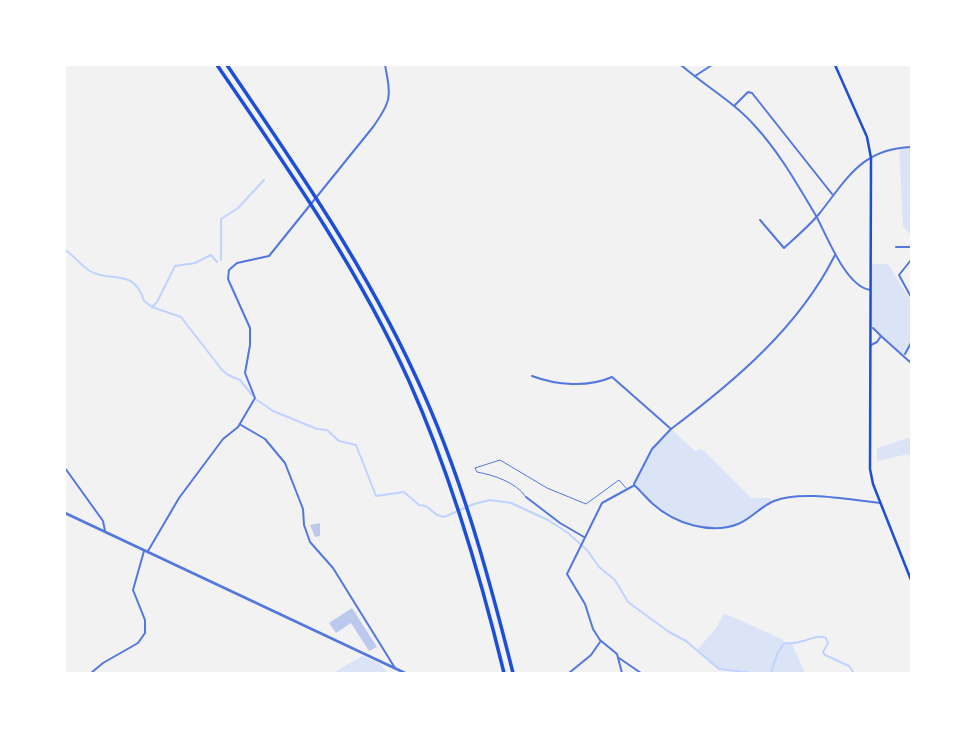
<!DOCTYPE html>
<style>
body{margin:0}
#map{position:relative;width:976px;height:738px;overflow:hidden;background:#f2f2f2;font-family:Raleway,sans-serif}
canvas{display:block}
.frame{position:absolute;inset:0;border:66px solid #fff;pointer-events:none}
</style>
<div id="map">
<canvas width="976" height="738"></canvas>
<div class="frame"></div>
</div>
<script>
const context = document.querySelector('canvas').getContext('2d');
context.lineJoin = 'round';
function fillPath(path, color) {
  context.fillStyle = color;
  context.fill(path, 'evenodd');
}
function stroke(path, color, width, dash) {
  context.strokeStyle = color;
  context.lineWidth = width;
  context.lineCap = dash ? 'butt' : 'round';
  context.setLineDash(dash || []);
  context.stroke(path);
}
const green = new Path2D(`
 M911 147V236L903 226 899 148Z
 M870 264H888L911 301V343L904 355 871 328Z
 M671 429 695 451 702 449 751 498H770L772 502C762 509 752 518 740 523 700 542 661 512 634 485L652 449Z
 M911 437V468L909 454 877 461V448Z
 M724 613 784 640 783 643 792 644 805 673C787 673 732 675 717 668 710 664 703 656 697 650L717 627Z
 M362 656 379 663 388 673H333Z`);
const stream = new Path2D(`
 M65 250C74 255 80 265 90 271 110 283 134 267 144 301L152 307 181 317 222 370 228 375 240 380 253 396
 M221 260V219L238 208 264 180
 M153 306 157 302 175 266 195 263 211 255 217 262
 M257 400 273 411 317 429 327 430 339 441 356 445 376 496 404 492 419 505 426 506 437 515 444 517 474 504 490 500 511 503 548 520 568 533 587 550 599 567 615 580 628 602 669 632 686 641 719 669 753 673
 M771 673 777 654 784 643C803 646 813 633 826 638L828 643 823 652 825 655 849 666 854 673`);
const building = new Path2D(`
 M320 523V536L315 537 310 525Z
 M352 608 377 647 369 651 351 623 336 633 329 623Z`);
const service = new Path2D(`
 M526 497C516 482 493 475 477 472L475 468 500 460 547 488 586 504 619 480 626 488`);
const pedestrian = new Path2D(`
 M896 247H911
 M911 260 899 275 911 297`);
const minor = new Path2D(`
 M681 65C705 86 734 102 755 126 779 152 797 184 815 214 827 235 845 286 870 290
 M695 76 712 65
 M735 105 748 92 752 93 832 194
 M760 220 784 248C796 237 809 226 819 214 847 179 861 149 911 147
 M881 336 911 363
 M871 345 877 342 881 336 873 328
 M905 354 911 343
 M532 376C556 385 587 388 612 377L671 429 652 449 634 484
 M241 425 265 439 285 463 303 509 304 525 310 542 333 568 395 668
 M671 429C735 381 799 327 835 255
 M65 468 103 521 105 531
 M634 485C641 491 646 498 653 504 674 523 710 535 738 524 751 519 761 506 774 501 802 490 850 500 880 503
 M526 497 560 523 584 537
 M148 551 179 498 223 439 238 427 255 398 245 373 250 345V328L228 279 229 270 237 263 269 256 373 127C392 100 391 97 385 65
 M619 658 641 673
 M91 673 103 663 138 643 145 633V620L133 590 144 551
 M569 673 591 655 600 642
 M622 673 617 654 600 640 593 629 585 604 567 574 602 503 633 486`);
const tertiary = new Path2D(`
 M65 513 405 673`);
const secondary = new Path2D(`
 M835 65 867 137 871 158 870 469 873 484 911 580`);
const motorway = new Path2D(`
 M217 65C287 167 358 268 409 381 451 475 480 574 504 673
 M227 65C296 166 365 266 416 377 460 471 488 573 513 673`);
fillPath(green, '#dbe4f7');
stroke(stream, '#bfd3fe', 2);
fillPath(building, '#bdc9ec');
stroke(service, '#5277de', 1);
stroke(pedestrian, '#5277de', 2);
stroke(minor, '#5277de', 2);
stroke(tertiary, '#5277de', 2.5);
stroke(secondary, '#1d4ed8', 2.5);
stroke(motorway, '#1d4ed8', 3.5);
</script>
